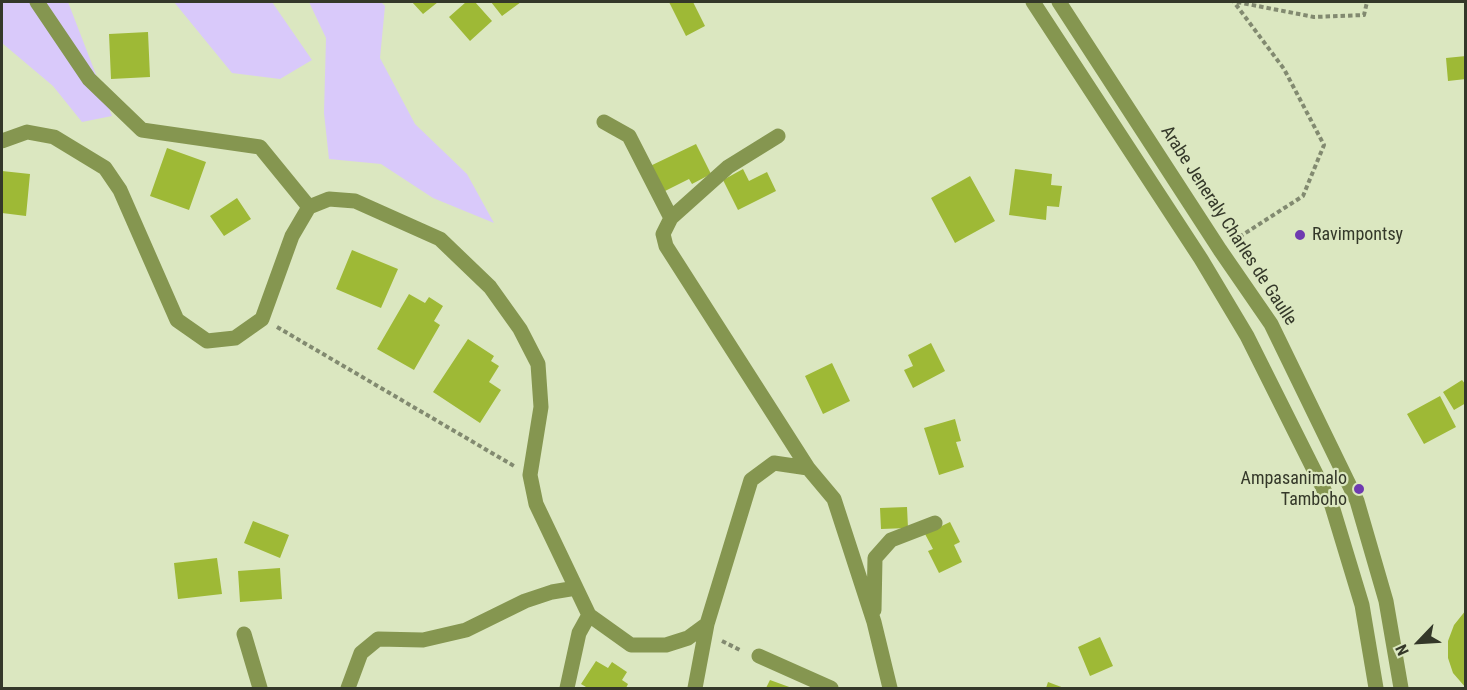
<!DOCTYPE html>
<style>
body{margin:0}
#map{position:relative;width:1467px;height:690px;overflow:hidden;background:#dbe7c0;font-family:"Roboto Condensed",sans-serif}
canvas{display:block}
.frame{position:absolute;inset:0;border:3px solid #343829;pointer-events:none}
.north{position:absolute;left:1389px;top:612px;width:60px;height:60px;-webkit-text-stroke:4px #dbe7c0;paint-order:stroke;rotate:245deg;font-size:16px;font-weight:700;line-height:24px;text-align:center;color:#343829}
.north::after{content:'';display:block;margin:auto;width:21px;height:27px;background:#343829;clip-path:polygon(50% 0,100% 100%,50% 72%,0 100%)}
</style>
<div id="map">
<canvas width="1467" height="690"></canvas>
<div class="frame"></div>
<div class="north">N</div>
</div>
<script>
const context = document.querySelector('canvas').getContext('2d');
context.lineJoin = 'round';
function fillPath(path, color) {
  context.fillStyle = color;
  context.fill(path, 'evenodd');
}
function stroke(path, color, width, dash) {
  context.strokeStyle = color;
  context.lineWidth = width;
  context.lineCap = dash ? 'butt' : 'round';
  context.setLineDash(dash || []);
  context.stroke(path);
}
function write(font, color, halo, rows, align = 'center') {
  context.font = font + ' "Roboto Condensed",sans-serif';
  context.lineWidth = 4.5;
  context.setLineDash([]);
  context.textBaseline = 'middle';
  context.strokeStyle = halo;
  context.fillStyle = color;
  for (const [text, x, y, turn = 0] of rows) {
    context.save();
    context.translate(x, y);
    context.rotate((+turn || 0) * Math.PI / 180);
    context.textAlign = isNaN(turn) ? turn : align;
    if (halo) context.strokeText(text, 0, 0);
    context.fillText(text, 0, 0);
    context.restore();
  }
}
const green = new Path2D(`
 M2 2H68L112 116 82 122 53 86 2 43Z
 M174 2H272L312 60 280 79 232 73Z
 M309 2H381L385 6 380 58 415 124 467 174 494 223 433 198 381 164 329 159 324 113 326 38Z`);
const building = new Path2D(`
 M412 2H438L423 14Z
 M466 2H475L492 21 470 41 449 17Z
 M491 2H521L502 16Z
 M669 2H693L705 26 686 36Z
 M148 32 150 77 111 79 109 34Z
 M1466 56V79L1448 81 1446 58Z
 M696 144 711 174 692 184 689 179 663 192 646 168Z
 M167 148 206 162 189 210 150 196Z
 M743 169 749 181 767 172 776 191 738 210 723 180Z
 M1015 169 1052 174 1051 185 1062 186 1059 207 1047 206 1046 220 1009 215Z
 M2 171 30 174 26 216 2 213Z
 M970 176 995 221 955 243 931 198Z
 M237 198 251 219 224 236 210 216Z
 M352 250 398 269 381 308 336 289Z
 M409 294 425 303 429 297 443 306 434 321 440 325 414 370 377 349Z
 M468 339 494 356 491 361 499 366 489 382 501 390 480 423 433 392Z
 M931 343 945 371 913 388 904 370 913 366 908 355Z
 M832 363 850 401 823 414 805 376Z
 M1462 380 1466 385V403L1454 410 1443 392Z
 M1440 396 1456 427 1424 444 1407 414Z
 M955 419 961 441 956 442 964 467 939 475 924 428Z
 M907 507 908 528 881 529 880 508Z
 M253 521 289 535 280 558 244 543Z
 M950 522 960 542 954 545 962 562 939 573 928 551 933 549 925 534Z
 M217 558 222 594 178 599 174 563Z
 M280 568 282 599 240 602 238 571Z
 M1466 610V688L1453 673 1448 658V641L1454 625Z
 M1100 637 1113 666 1090 676 1078 647Z
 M596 661 608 668 612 662 627 672 622 680 628 684 626 688H585L586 687 581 684Z
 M770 680 792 688H766Z
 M1048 682 1064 688H1046Z`);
const path = new Path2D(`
 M1237 2 1314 17 1364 15 1367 2
 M1233 241 1303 196 1324 145 1284 69 1234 2
 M277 327 514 466
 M722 641 742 651`);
const minor = new Path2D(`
 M37 2 89 79 142 130 260 147 309 207
 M1033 2 1201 259 1247 336 1332 506 1362 605 1376 688
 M1059 2 1220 250 1271 324 1357 501 1386 601 1401 688
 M604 122 629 136 671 218
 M778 136 728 167 671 218 663 234 666 246 808 468
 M2 141 27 132 54 137 105 168 120 190 177 320 207 341 235 338 262 319 292 236 309 207 329 199 355 201 440 239 490 287 520 329 538 364 541 407 530 475 536 504 589 615 631 645H666L688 638 707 624 751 480 774 463 808 468 834 499 874 622 890 688
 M874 610 875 558 891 540 935 523
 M244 634 260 688
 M759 656 831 688
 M348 688 361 653 378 639 423 640 466 630 525 601 552 592 576 588
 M567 688 579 633 589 615
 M695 688 707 624`);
const markers = [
 [1300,235,6,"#6f3ab0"],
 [1359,489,6,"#6f3ab0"]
];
const streetNames = [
 ["Arabe Jeneraly Charles de Gaulle",1228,226,57]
];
const poiNames = [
 ["Ravimpontsy",1312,235],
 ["Ampasanimalo",1347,479,"right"],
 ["Tamboho",1347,500,"right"]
];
fillPath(green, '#d9c9fa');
fillPath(building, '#9eb936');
stroke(path, '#828a70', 4, [4.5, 3]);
stroke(minor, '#859650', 15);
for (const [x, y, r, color] of markers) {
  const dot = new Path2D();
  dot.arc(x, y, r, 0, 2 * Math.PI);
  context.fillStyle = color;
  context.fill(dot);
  stroke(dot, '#dbe7c0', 2);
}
write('18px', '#343829', '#dbe7c0', streetNames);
write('18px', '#343829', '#dbe7c0', poiNames, 'left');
</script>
